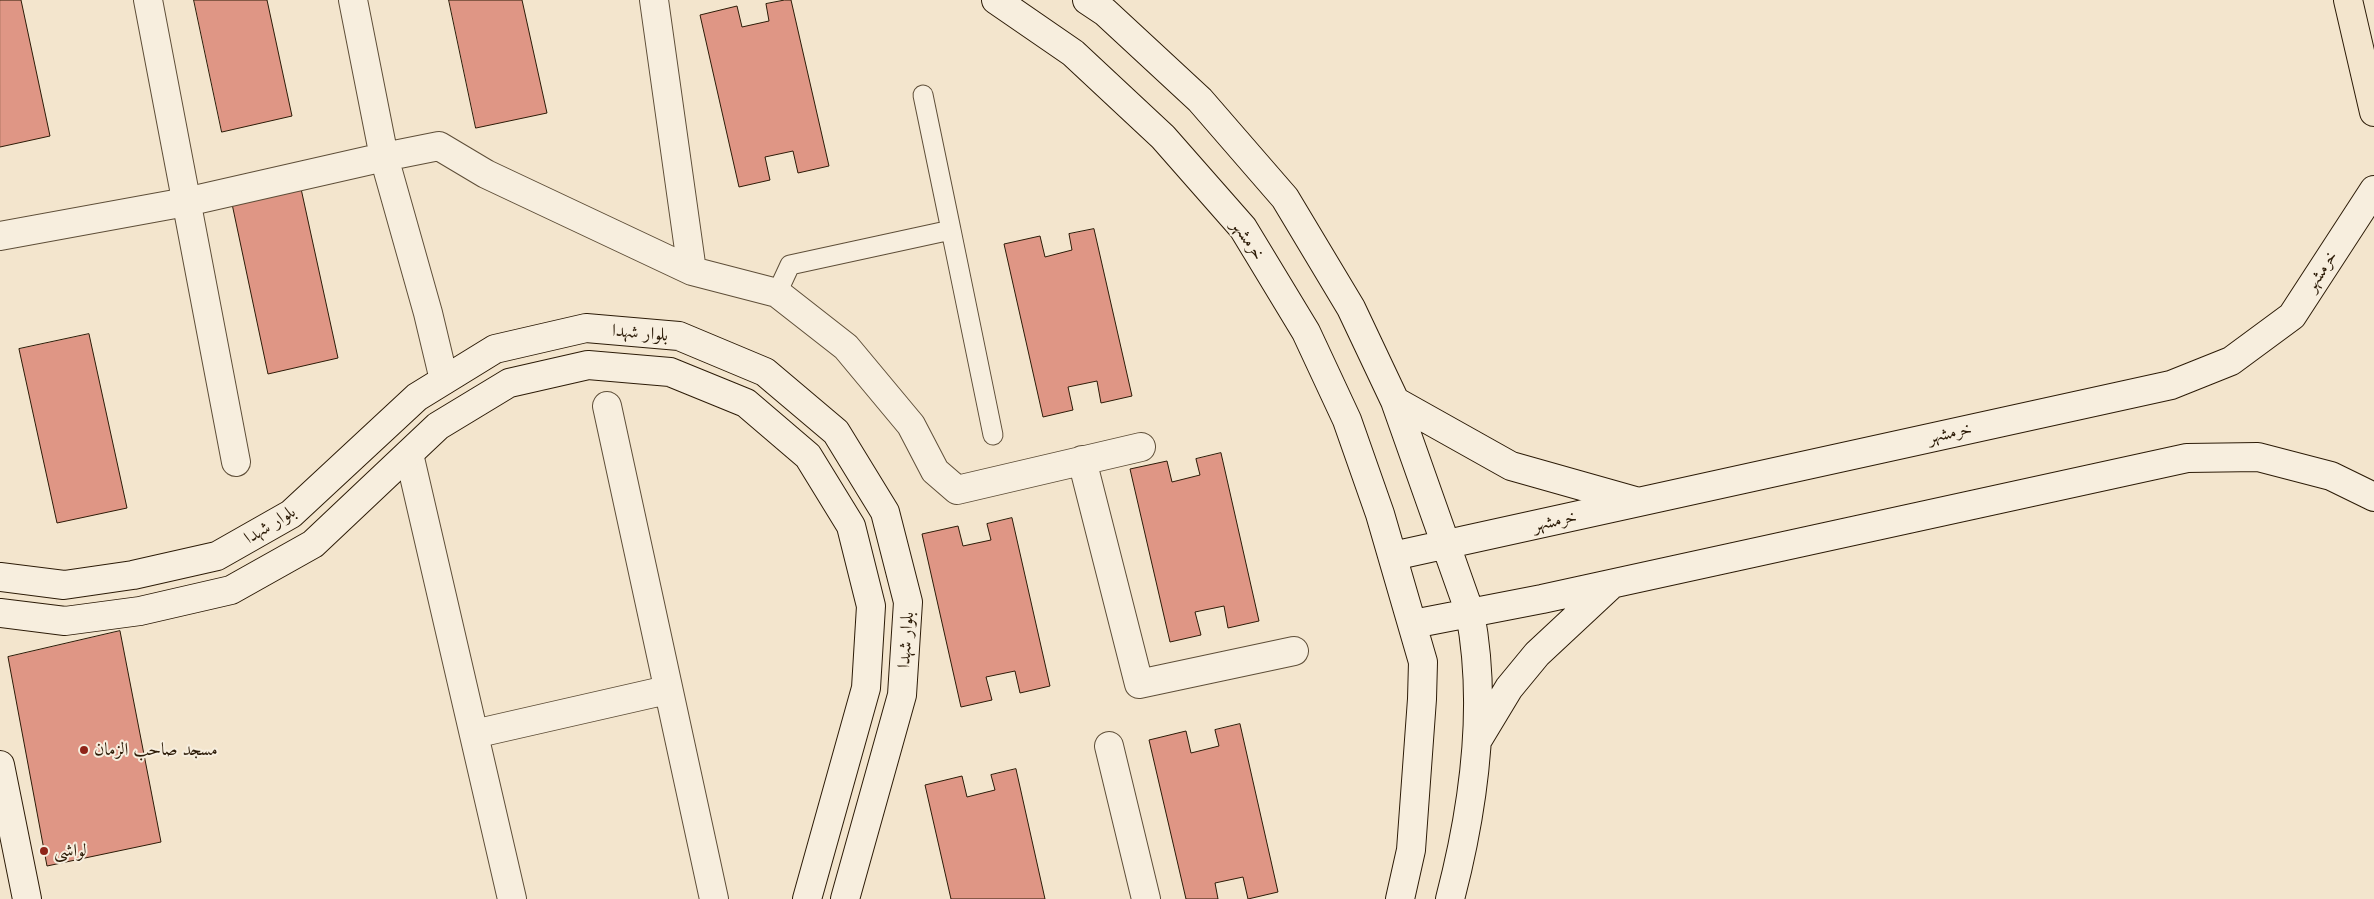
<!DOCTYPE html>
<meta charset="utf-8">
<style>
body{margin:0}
canvas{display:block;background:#f3e5cd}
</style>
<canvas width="2374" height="899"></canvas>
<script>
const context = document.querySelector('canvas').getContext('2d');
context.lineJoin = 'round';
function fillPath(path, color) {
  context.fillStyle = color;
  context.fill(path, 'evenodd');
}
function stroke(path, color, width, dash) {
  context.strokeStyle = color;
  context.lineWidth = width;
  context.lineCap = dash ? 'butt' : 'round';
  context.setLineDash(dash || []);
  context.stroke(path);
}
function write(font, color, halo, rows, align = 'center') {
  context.font = font + ' "Libre Caslon Text",Amiri,serif';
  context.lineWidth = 4;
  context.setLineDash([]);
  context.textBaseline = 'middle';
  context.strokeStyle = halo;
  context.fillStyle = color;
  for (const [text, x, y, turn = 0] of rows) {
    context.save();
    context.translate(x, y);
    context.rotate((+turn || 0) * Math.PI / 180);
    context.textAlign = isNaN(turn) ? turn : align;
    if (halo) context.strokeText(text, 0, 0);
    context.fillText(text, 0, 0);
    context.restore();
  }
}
const building = new Path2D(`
 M0 0H21L50 136 0 147Z
 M194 0H267L292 116 222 132Z
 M449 0H522L547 113 476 128Z
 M785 0H791L829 166 798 173 793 151 765 157 770 180 739 187 700 15 737 6 742 27 769 21 766 4Z
 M300 184 338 358 268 374 231 199Z
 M1094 229 1132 396 1101 403 1097 381 1068 387 1073 410 1043 417 1004 244 1040 236 1045 257 1072 250 1069 234Z
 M89 334 127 508 57 523 19 349Z
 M1221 453 1259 621 1228 628 1224 606 1195 612 1201 635 1170 642 1130 469 1167 461 1172 482 1200 475 1196 459Z
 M1012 518 1050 686 1020 693 1015 671 986 677 992 700 961 707 922 534 958 526 963 546 991 540 987 524Z
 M120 631 161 842 47 866 8 657Z
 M1240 724 1278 892 1248 899 1243 877 1215 883 1218 899H1186L1149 740 1186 731 1191 753 1219 746 1215 730Z
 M1016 769 1045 899H951L925 785 962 776 967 797 995 790 991 775Z`);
const lane = new Path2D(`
 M951 230 993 435
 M777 293 790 265 951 230 923 95`);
const street = new Path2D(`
 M148 0 236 462
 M353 0 384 157 439 146 486 174 692 271 777 293 846 347 911 425 935 471 957 490 1141 447
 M654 0 692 271
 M0 236 186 202 384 157 428 313 444 380
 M607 406 714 899
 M409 454 512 899
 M1082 460 1139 684 1294 651
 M474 734 667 690
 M1109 746 1146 899`);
const secondary = new Path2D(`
 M996 0 1073 53 1163 137 1243 228 1306 332 1347 420 1380 514 1423 662 1422 699 1411 850 1400 899
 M1087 0 1105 12 1200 100 1285 198 1351 308 1395 401 1470 613C1488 707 1474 807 1450 899
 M1395 401 1511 466 1635 501
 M1393 556 2171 385 2231 361 2292 316 2374 190
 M0 577 64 585 133 575 217 556 291 514 417 397 495 349 586 328 679 336 765 372 836 432 885 512 908 602 902 695 845 899
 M0 613 65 621 140 611 231 590 313 544 438 426 509 383 588 365 670 372 746 403 808 456 851 526 871 606 866 688 807 899
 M1413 624 1542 599 2187 458 2258 457 2331 476 2374 497
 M1477 741 1509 688 1537 654 1611 585
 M0 765 27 899`);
const primary = new Path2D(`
 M2348 0 2374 112`);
const markers = [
 [84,750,5,"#8f2418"],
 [44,851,5,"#8f2418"]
];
const streetNames = [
 ["خرمشهر",1248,240,56],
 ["خرمشهر",2321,271,-57],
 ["بلوار شهدا",640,333,5],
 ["خرمشهر",1950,433,-12],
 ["خرمشهر",1555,521,-12],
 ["بلوار شهدا",270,525,-32],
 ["بلوار شهدا",906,640,-86]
];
const poiNames = [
 ["مسجد صاحب الزمان",94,750],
 ["لواشی",54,851]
];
fillPath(building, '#df9685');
stroke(building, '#2c1b07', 1);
stroke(lane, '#5e4e38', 21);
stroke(street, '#5e4e38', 30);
stroke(secondary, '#2c1b07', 30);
stroke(primary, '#2c1b07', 30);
stroke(lane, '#f7eede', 19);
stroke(street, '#f7eede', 28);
stroke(secondary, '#f7eede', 28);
stroke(primary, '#f3e5cd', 28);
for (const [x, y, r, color] of markers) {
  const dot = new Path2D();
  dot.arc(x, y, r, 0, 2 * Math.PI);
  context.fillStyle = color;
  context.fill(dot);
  stroke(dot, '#f7eede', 2);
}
write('18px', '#2c1b07', '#f7eede', streetNames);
write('18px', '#2c1b07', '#f7eede', poiNames, 'left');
</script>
